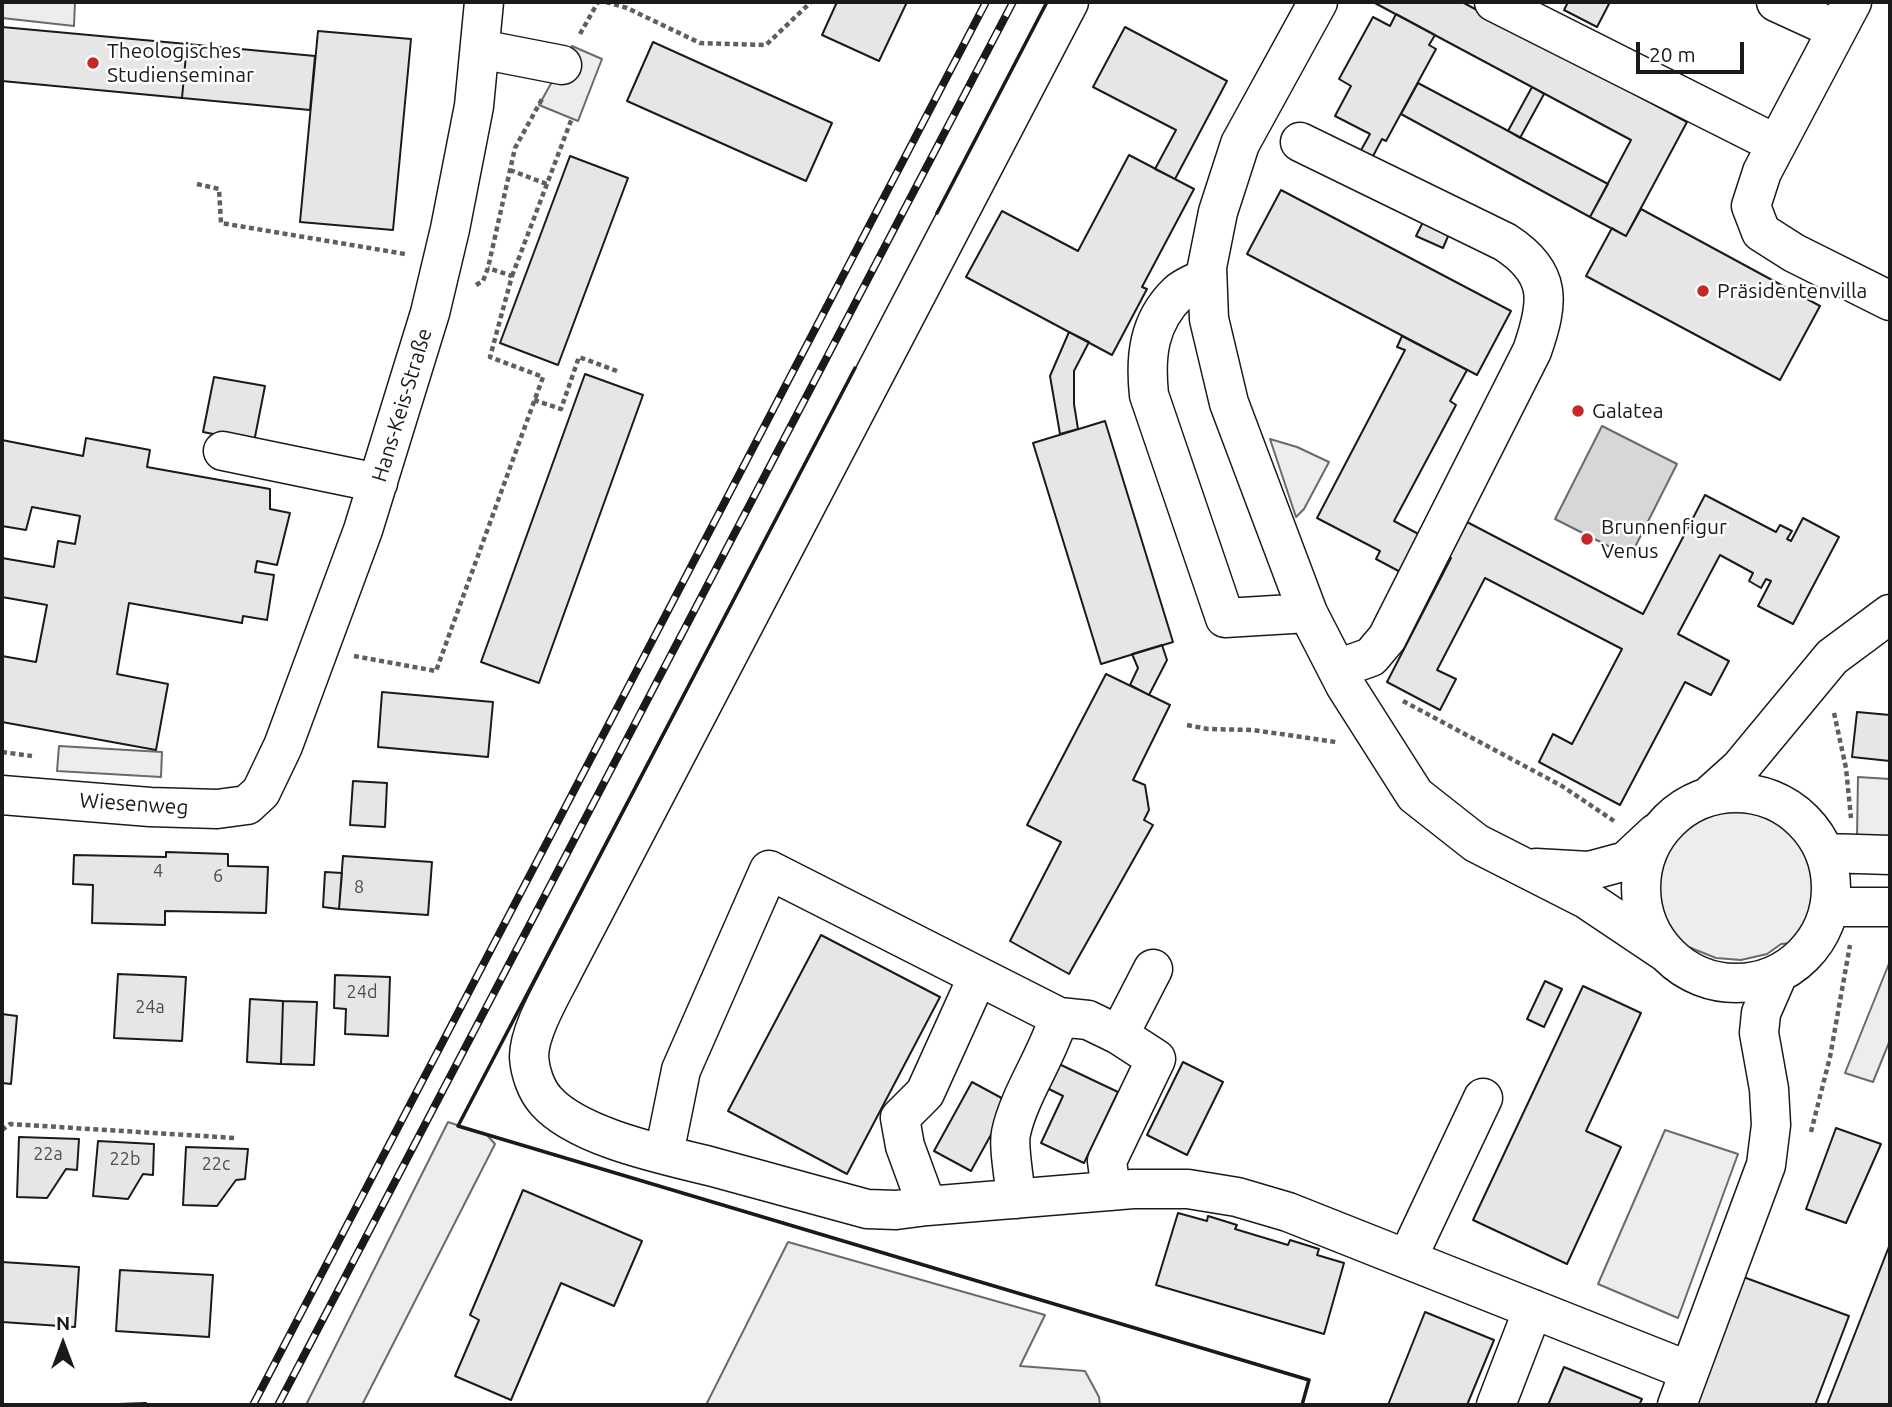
<!DOCTYPE html>
<meta charset="utf-8">
<style>
body{margin:0}
#map{position:relative;width:1892px;height:1407px;overflow:hidden;background:#fff;font-family:Ubuntu,sans-serif}
canvas{display:block}
.frame{position:absolute;inset:0;border:4px solid #1a1a1a;pointer-events:none}
.north{position:absolute;left:28px;top:1309px;width:70px;height:70px;-webkit-text-stroke:5px #fff;paint-order:stroke;rotate:0deg;font-size:19px;font-weight:700;line-height:28px;text-align:center;color:#1a1a1a}
.north::after{content:'';display:block;margin:auto;width:24px;height:32px;background:#1a1a1a;clip-path:polygon(50% 0,100% 100%,50% 72%,0 100%)}
.scale{position:absolute;left:1636px;top:42px;width:108px;height:32px;box-sizing:border-box;border:4px solid #1a1a1a;border-top:0;padding-left:9px;font-size:21px;line-height:24px;white-space:nowrap;color:#1a1a1a;-webkit-text-stroke:5px #fff;paint-order:stroke}
</style>
<div id="map">
<canvas width="1892" height="1407"></canvas>
<div class="frame"></div>
<div class="north">N</div>
<div class="scale">20 m</div>
</div>
<script>
const context = document.querySelector('canvas').getContext('2d');
context.lineJoin = 'round';
function fillPath(path, color) {
  context.fillStyle = color;
  context.fill(path, 'evenodd');
}
function stroke(path, color, width, dash) {
  context.strokeStyle = color;
  context.lineWidth = width;
  context.lineCap = dash ? 'butt' : 'round';
  context.setLineDash(dash || []);
  context.stroke(path);
}
function write(font, color, halo, rows, align = 'center') {
  context.font = font + ' Ubuntu,sans-serif';
  context.lineWidth = 5;
  context.setLineDash([]);
  context.textBaseline = 'middle';
  context.strokeStyle = halo;
  context.fillStyle = color;
  for (const [text, x, y, turn = 0] of rows) {
    context.save();
    context.translate(x, y);
    context.rotate((+turn || 0) * Math.PI / 180);
    context.textAlign = isNaN(turn) ? turn : align;
    if (halo) context.strokeText(text, 0, 0);
    context.fillText(text, 0, 0);
    context.restore();
  }
}
const built = new Path2D(`
 M2 2H75L74 26 2 18Z
 M572 46 602 59 578 121 539 105Z
 M1270 439 1297 447 1329 462 1304 509 1296 517Z
 M59 746 162 752 161 777 57 771Z
 M1858 777 1890 779V840L1857 837Z
 M1737 804 1767 810 1773 815 1776 813 1791 821 1805 835 1811 850 1809 858 1813 869V884L1817 888 1822 902 1803 933 1791 943 1781 944 1767 954 1741 960 1716 958 1681 944 1670 936 1663 926 1665 916 1661 907 1656 878 1664 848 1682 825 1707 809 1722 805Z
 M1890 961V1040L1873 1082 1845 1073Z
 M448 1122 487 1135 495 1144 362 1405H306Z
 M1665 1130 1738 1154 1678 1318 1598 1284Z
 M788 1242 1045 1315 1020 1366 1085 1371 1099 1397 1100 1405H706Z`);
const water = new Path2D(`
 M1602 426 1677 464 1630 557 1555 519Z`);
const building = new Path2D(`
 M837 2H907L879 61 822 35Z
 M1373 2H1462L1687 122 1626 236 1590 217 1631 140Z
 M1568 2H1610L1597 27 1564 10Z
 M1396 14 1435 35 1429 45 1436 49 1386 141 1382 139 1372 158 1360 152 1370 134 1335 116 1351 86 1339 79 1373 17 1390 26Z
 M2 27 187 44 182 98 2 81Z
 M1125 27 1227 81 1175 179 1155 169 1176 130 1093 87Z
 M318 31 411 39 393 230 300 222Z
 M653 42 832 123 806 181 627 101Z
 M187 44 315 56 310 110 182 98Z
 M1418 83 1608 184 1590 217 1401 114Z
 M1532 87 1544 94 1520 138 1508 131Z
 M1129 155 1194 189 1142 287 1147 289 1112 355 966 277 1002 211 1078 251Z
 M570 156 628 178 558 365 500 343Z
 M1281 190 1511 311 1477 375 1247 254Z
 M1641 209 1820 306 1780 380 1586 276 1612 228 1626 236Z
 M1423 222 1449 234 1443 248 1416 236Z
 M1069 332 1089 342 1074 371V404L1078 429 1060 434 1050 376Z
 M1402 336 1467 370 1450 401 1456 405 1394 521 1426 538 1406 575 1376 559 1380 551 1317 518 1405 350 1397 347Z
 M585 374 643 395 539 683 481 662Z
 M214 377 265 386 254 442 203 432Z
 M1105 421 1173 642 1101 664 1033 443Z
 M86 438 150 450 147 467 270 489V509L290 513 277 565 257 561 255 572 274 575 267 620 243 616 242 623 129 603 117 674 168 684 156 750 2 722V656L36 662 47 605 2 597V558L54 567 58 541 75 544 80 516 32 507 26 530 2 526V440L83 456Z
 M1705 495 1776 532 1780 525 1792 531 1787 539 1791 541 1803 518 1839 537 1793 624 1758 606 1771 581 1766 579 1761 588 1749 581 1753 573 1720 555 1678 634 1729 661 1711 695 1685 682 1620 805 1539 762 1553 734 1572 744 1622 649 1485 578 1437 670 1456 679 1440 710 1387 682 1451 558 1449 557 1467 522 1643 614Z
 M1162 645 1167 660 1149 695 1130 685 1138 668 1132 654Z
 M1106 674 1170 705 1133 780 1145 785 1149 810 1144 820 1153 825 1069 974 1010 941 1061 842 1027 825Z
 M382 692 493 702 488 757 378 747Z
 M1857 712 1890 715V761L1852 757Z
 M353 781 387 783 385 827 350 825Z
 M166 852 228 854V866L268 867 266 913 165 911V925L92 923 93 885 73 884 74 855 166 857Z
 M343 856 432 862 428 915 339 909Z
 M325 872 342 873 339 909 323 907Z
 M821 935 940 997 847 1174 728 1111Z
 M118 974 186 977 182 1041 114 1038Z
 M335 975 390 977 388 1036 345 1034 346 1009 334 1008Z
 M1545 981 1562 989 1544 1027 1527 1019Z
 M1583 986 1641 1013 1586 1131 1621 1147 1567 1264 1473 1220Z
 M250 999 283 1001 281 1064 247 1062Z
 M283 1001 317 1002 314 1065 281 1064Z
 M2 1014 17 1016 11 1084 2 1083Z
 M1183 1062 1223 1082 1187 1155 1147 1135Z
 M1059 1064 1118 1092 1084 1163 1041 1143 1063 1096 1047 1088Z
 M972 1082 1009 1102 971 1171 934 1151Z
 M1836 1128 1881 1144 1846 1223 1806 1209Z
 M19 1137 79 1139 77 1170 66 1169 47 1198 17 1197Z
 M98 1141 154 1144 153 1175 143 1174 128 1199 93 1196Z
 M186 1147 248 1149 245 1179 236 1180 217 1206 183 1205Z
 M523 1190 642 1241 614 1306 561 1283 511 1400 455 1376 479 1320 470 1315Z
 M1178 1213 1207 1221 1208 1216 1237 1225 1235 1229 1288 1245 1290 1240 1319 1249 1317 1255 1344 1263 1324 1334 1156 1285Z
 M1890 1244V1405H1827Z
 M2 1262 79 1267 75 1327 2 1322Z
 M120 1270 213 1275 209 1337 116 1331Z
 M1738 1275 1849 1316 1815 1405H1687Z
 M1425 1312 1494 1340 1467 1405H1388Z
 M1564 1367 1642 1399 1639 1405H1548Z
 M146 1403V1405H91Z`);
const path = new Path2D(`
 M606 2 627 8 700 43 766 45 811 2
 M580 34 598 2
 M510 170 547 184
 M197 184 219 189 221 223 405 254
 M512 276 572 118
 M476 285 483 281 488 268 515 148 542 99
 M534 400 561 409 579 357 617 371
 M354 656 436 671 543 377 490 357 512 276 488 268
 M1403 701 1562 786 1614 821
 M1834 713 1846 768 1851 818
 M1187 725 1208 729 1253 730 1336 742
 M2 752 32 756
 M2 1130 10 1124 235 1138
 M1811 1132 1830 1057 1850 945`);
const minor = new Path2D(`
 M1318 2 1240 144 1218 212 1207 267 1209 319 1229 403 1308 613 1345 685 1415 795 1476 843 1586 899 1665 952
 M1494 2 1776 144
 M1776 2 1837 30
 M1852 2 1762 172 1751 206 1761 232 1794 253 1890 301
 M480 49 562 65
 M1300 142 1505 242C1553 273 1549 302 1532 351L1387 638 1371 657 1337 669
 M1207 277C1198 282 1185 286 1178 293 1148 322 1145 357 1149 395L1225 618 1308 613
 M223 451 378 483
 M1641 888a95 95 0 1 1 190 0a95 95 0 1 1-190 0Z
 M2 795 150 807 217 809 247 805 261 792 283 746 363 530 430 313 450 229 474 106 484 2
 M1710 795 1740 768 1832 657 1890 614
 M1826 853 1890 855
 M1536 868 1589 871 1626 861 1656 833
 M1830 907H1890
 M978 976 1059 1017 1088 1020 1119 1035 1153 969
 M664 1154 681 1070 769 870 978 976 925 1093 900 1118 905 1146 927 1206 896 1210 867 1209C815 1195 764 1181 713 1167 666 1155 579 1138 546 1101 536 1090 530 1072 529 1057 529 1031 552 993 564 969L1069 2
 M1111 1191 1107 1161 1156 1059 1119 1035
 M1016 1199C1015 1182 1008 1147 1011 1133 1019 1095 1047 1057 1059 1017
 M927 1206 1133 1189H1188L1237 1197 1288 1212 1689 1371
 M1407 1259 1483 1098
 M1496 1405 1533 1309
 M1677 1405 1766 1165 1771 1125 1769 1089 1759 1033 1761 1013 1778 974`);
const rail = new Path2D(`
 M253 1405 986 2
 M278 1405 1013 2`);
const wall = new Path2D(`
 M937 213 1047 2
 M855 368 458 1126 1309 1380 1302 1405`);
const markers = [
 [93,63,7,"#c62828"],
 [1703,291,7,"#c62828"],
 [1578,411,7,"#c62828"],
 [1587,539,7,"#c62828"]
];
const numberNames = [
 ["4",158,871],
 ["6",218,876],
 ["8",359,887],
 ["24d",362,992],
 ["24a",150,1007],
 ["22a",48,1154],
 ["22b",125,1159],
 ["22c",216,1164]
];
const poiNames = [
 ["Theologisches",107,51],
 ["Studienseminar",107,75],
 ["Präsidentenvilla",1717,291],
 ["Galatea",1592,411],
 ["Brunnenfigur",1601,527],
 ["Venus",1601,551]
];
const streetNames = [
 ["Hans-Keis-Straße",402,405,-73],
 ["Wiesenweg",134,804,4]
];
fillPath(built, '#ededed');
stroke(built, '#6a6a6a', 2);
fillPath(water, '#d7d7d7');
stroke(water, '#6a6a6a', 2);
fillPath(building, '#e6e6e6');
stroke(building, '#1a1a1a', 2);
stroke(minor, '#1a1a1a', 41);
stroke(path, '#5f5f5f', 4.5, [5, 3.5]);
stroke(minor, '#fff', 38);
stroke(rail, '#1a1a1a', 8);
stroke(rail, '#fff', 5, [16]);
stroke(wall, '#1a1a1a', 3.5);
for (const [x, y, r, color] of markers) {
  const dot = new Path2D();
  dot.arc(x, y, r, 0, 2 * Math.PI);
  context.fillStyle = color;
  context.fill(dot);
  stroke(dot, '#fff', 2.5);
}
write('18px', '#4d4d4d', null, numberNames);
write('21px', '#1a1a1a', '#fff', poiNames, 'left');
write('21px', '#1a1a1a', '#fff', streetNames);
</script>
